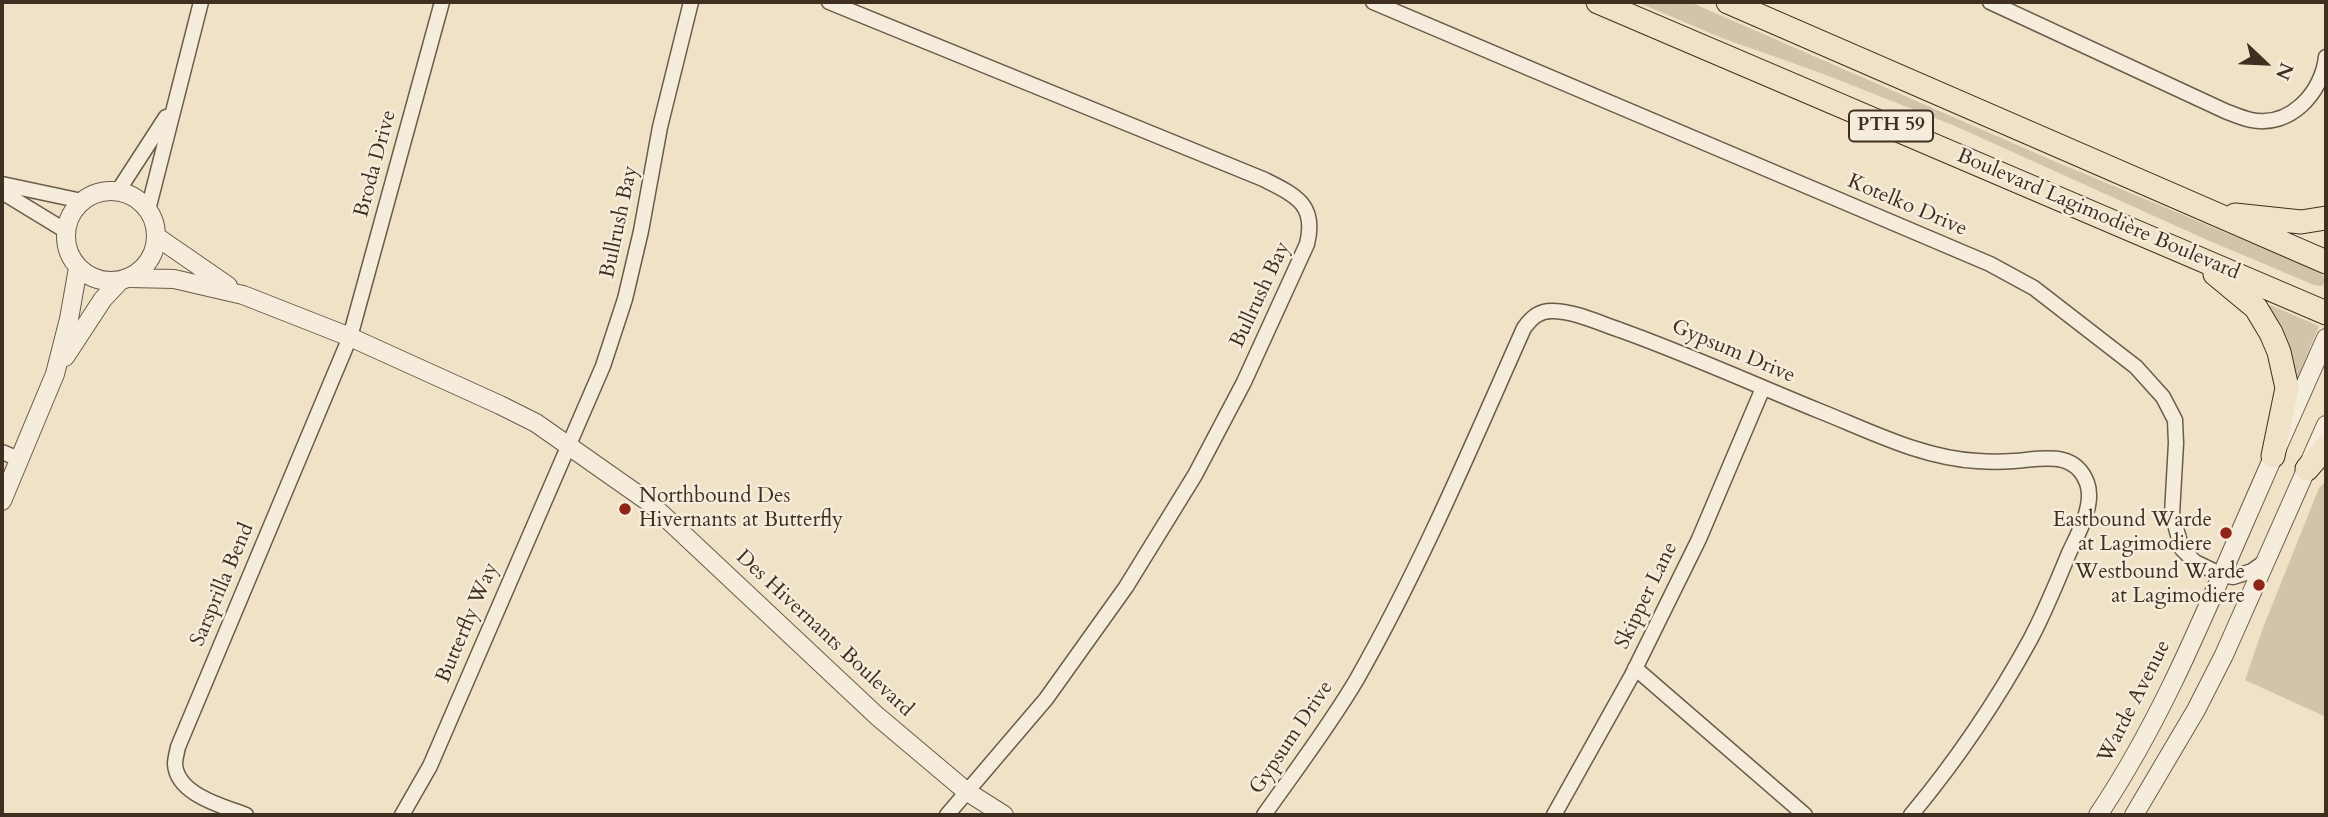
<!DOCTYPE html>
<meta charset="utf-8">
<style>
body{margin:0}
#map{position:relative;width:2328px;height:817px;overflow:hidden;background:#efe2c7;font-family:Cardo,serif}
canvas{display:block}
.frame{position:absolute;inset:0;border:4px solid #3e2f21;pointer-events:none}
.north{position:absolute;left:2230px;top:28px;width:70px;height:70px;-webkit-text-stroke:5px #f5ecdb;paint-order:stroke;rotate:113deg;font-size:19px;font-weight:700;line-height:28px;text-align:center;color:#3e2f21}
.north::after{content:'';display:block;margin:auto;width:24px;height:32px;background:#3e2f21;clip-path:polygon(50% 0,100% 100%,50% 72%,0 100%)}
</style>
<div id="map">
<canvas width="2328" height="817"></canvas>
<div class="frame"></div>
<div class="north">N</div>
</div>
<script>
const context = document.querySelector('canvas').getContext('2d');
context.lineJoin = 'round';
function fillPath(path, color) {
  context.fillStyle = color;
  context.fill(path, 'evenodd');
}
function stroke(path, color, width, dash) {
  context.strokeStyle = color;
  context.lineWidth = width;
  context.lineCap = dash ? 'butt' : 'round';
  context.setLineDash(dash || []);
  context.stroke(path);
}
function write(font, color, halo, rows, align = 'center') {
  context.font = font + ' Cardo,serif';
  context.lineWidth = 5;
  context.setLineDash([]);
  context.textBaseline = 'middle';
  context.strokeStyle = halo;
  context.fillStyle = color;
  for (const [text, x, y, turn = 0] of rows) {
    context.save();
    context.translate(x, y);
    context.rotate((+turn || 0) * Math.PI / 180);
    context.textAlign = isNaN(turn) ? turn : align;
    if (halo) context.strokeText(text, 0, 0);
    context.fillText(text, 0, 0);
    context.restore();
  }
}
const green = new Path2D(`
 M1637 2H1690L2049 159 2303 265 2323 275 2325 282 2322 286 2314 285 2205 239 1955 126 1821 73 1722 38Z
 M2270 305 2319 326 2294 386 2268 308Z
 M2326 481V717L2245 680 2263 628 2319 488Z`);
const minor = new Path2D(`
 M829 2 1263 179C1295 195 1317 204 1307 244L1244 382 1195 475 1126 587 1046 699 947 815
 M1373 2 1990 264 2034 288 2136 367 2163 397 2175 420 2176 443 2172 514 2182 549 2195 562 2222 575 2233 577 2252 571 2266 561
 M1990 2 2225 111C2233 114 2242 118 2251 120 2290 128 2322 93 2326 57
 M2 184 82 201
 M118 191 166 117
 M2 192 66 231
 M148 210 201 2
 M2 452 19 459
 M1635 668 1805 815
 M246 815C223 806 177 795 175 764 175 759 177 752 178 747L350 337 442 2
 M402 815 430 766 603 366 625 299 641 231 660 127 691 2
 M1264 815C1295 771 1330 725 1357 679 1421 566 1471 447 1524 328 1532 317 1540 310 1554 311 1577 312 1599 323 1620 330 1687 354 1751 383 1817 410 1868 430 1921 458 1977 461 1989 462 2002 462 2014 461 2042 459 2075 450 2087 483 2095 504 2078 534 2069 553 2057 582 2045 612 2030 640 1996 702 1956 761 1911 815
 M1554 815 1631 677 1699 539 1763 388`);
const tertiary = new Path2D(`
 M66 236a45 45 0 1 1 90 0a45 45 0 1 1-90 0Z
 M157 237 228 286
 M130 278 174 279 243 295 350 337 500 405 536 423 650 503 877 716 966 791 1004 815
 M65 357 103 299 120 281
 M2 501 55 374 69 319 78 268
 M2098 815C2155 730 2195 637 2235 544 2265 475 2295 407 2326 338
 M2134 815 2196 710 2224 655 2326 425`);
const primary = new Path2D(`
 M1598 2 2326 313
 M1728 2 2326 262
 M2235 215 2301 222 2326 218
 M2215 274 2256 308 2271 333 2279 352 2287 388 2273 456
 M2307 469 2326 447`);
const markers = [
 [625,509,7,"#8f2418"],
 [2226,533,7,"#8f2418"],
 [2259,585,7,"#8f2418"]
];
const shields = [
 [1891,126,84]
];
const shieldNames = [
 ["PTH 59",1891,126]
];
const streetNames = [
 ["Broda Drive",376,164,-75],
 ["Kotelko Drive",1907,206,23],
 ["Boulevard Lagimodière Boulevard",2098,215,23],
 ["Bullrush Bay",620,222,-78],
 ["Bullrush Bay",1261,295,-65],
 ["Gypsum Drive",1733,352,23],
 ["Sarsprilla Bend",223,585,-67],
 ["Skipper Lane",1647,596,-64],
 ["Butterfly Way",468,623,-67],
 ["Des Hivernants Boulevard",824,634,43],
 ["Warde Avenue",2135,702,-63],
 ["Gypsum Drive",1292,738,-56]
];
const poiNames = [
 ["Northbound Des",639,497,"left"],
 ["Hivernants at Butterfly",639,521,"left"],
 ["Eastbound Warde",2212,521],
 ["at Lagimodiere",2212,545],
 ["Westbound Warde",2245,573],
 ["at Lagimodiere",2245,597]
];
fillPath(green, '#d1c4ab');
stroke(minor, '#6a5c4a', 17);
stroke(tertiary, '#6a5c4a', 20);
stroke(primary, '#3e2f21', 25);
stroke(minor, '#f5ecdb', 14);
stroke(tertiary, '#f5ecdb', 18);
stroke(primary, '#efe2c7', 23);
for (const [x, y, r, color] of markers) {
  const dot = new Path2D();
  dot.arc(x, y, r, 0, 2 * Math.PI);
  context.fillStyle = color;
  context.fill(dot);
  stroke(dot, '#f5ecdb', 2.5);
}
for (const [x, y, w] of shields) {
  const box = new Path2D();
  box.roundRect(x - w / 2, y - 15.5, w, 31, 5);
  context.fillStyle = '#f5ecdb';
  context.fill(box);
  stroke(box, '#3e2f21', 2);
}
write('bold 19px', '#3e2f21', null, shieldNames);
write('21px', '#3e2f21', '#f5ecdb', streetNames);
write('21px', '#3e2f21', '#f5ecdb', poiNames, 'right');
</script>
